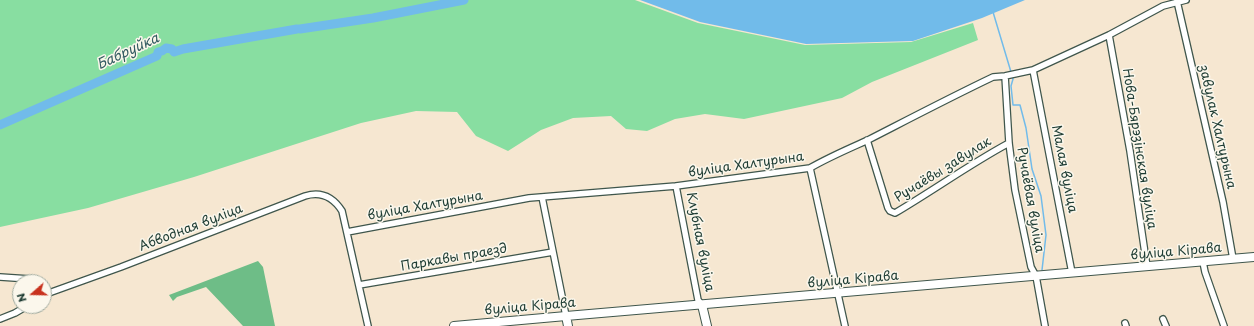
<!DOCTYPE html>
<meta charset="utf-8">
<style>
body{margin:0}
#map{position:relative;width:1254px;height:326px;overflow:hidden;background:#f6e7d1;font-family:"Playpen Sans",sans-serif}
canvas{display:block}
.north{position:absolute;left:12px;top:274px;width:40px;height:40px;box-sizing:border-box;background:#fbf7ec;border:1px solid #a3ada2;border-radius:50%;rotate:250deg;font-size:11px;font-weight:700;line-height:16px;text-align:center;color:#1f3d34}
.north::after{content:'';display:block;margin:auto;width:14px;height:18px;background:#c8321e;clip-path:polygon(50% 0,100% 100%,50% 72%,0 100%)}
</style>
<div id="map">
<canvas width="1254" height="326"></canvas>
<div class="north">N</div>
</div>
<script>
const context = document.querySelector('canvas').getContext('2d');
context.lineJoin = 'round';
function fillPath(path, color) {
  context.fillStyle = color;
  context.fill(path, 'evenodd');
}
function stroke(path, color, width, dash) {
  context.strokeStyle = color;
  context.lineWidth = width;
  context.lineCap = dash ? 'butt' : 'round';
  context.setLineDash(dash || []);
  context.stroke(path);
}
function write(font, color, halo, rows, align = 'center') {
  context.font = font + ' "Playpen Sans",sans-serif';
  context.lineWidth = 3;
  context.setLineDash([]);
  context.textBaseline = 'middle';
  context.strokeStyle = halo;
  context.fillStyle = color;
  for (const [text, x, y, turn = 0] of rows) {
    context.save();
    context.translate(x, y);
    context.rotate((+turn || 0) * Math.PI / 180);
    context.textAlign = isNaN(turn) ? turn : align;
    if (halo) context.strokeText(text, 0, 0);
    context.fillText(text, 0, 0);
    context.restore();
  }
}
const green = new Path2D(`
 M0 0H635L698 23 805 45 911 42 973 23 978 40 872 82 842 98 744 119 705 114 675 119 647 131 626 129 611 116 573 118 541 130 508 151 476 136 457 112 416 111 361 123 194 177 88 208 0 227Z`);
const forest = new Path2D(`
 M258 261 263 267 275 326H243L206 287 177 297 173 301 169 295Z`);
const water = new Path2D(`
 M640 0H1025L982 18 913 41 806 44 700 22Z`);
const stream = new Path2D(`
 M993 12 1011 72
 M1012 76 1013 79 1011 86 1013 105H1020L1026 128 1032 169 1041 196 1046 235 1042 270`);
const river = new Path2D(`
 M300 29 373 18 464 0
 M0 125 157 56 158 52 162 51 166 48 172 49 174 52 183 49 297 29`);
const minor = new Path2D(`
 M1177 1 1223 202 1233 259
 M1109 35 1130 151 1147 267
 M1033 70 1072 273
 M1005 76 1009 143 1015 190 1031 267 1036 276 1045 326
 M867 140 888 208 890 211 895 213C934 190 970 164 1009 143
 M810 168 845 326
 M676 186 698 300 702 305
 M542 197 566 316
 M347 232 529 198 676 186 810 168C829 157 848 149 868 140 909 119 951 97 993 77L1005 76 1033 70 1109 35 1163 6 1186 0
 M1203 262 1205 272 1224 326
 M0 277 30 279 34 282
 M359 285 553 252
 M44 291 46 294 121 267 305 196C321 191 333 197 342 211L368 326
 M0 319 15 313 27 306
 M1163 319 1166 326
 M1125 323 1126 326`);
const secondary = new Path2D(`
 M454 326 566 316`);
const primary = new Path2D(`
 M702 305 707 326
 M568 326 566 316 1254 257`);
const streetNames = [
 ["завулак Халтурына",1217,127,77],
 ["Нова-Бярэзінская вуліца",1139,149,81],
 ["вуліца Халтурына",746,165,-8],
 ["Малая вуліца",1064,169,79],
 ["Ручаёвы завулак",943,170,-32],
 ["Ручаёвая вуліца",1030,200,80],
 ["вуліца Халтурына",425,206,-10],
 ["Абводная вуліца",191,228,-21],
 ["Клубная вуліца",700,242,79],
 ["вуліца Кірава",1176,252,-5],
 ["Паркавы праезд",454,258,-10],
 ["вуліца Кірава",853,280,-5],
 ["вуліца Кірава",530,307,-5]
];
const waterNames = [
 ["Бабруйка",128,52,-25]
];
fillPath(green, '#88dea1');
fillPath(forest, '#6ebd87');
fillPath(water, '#71bbea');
stroke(stream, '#71bbea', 1.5);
stroke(river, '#71bbea', 9);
stroke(minor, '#3f564c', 8);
stroke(secondary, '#3f564c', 10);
stroke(primary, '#3f564c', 10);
stroke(minor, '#fff', 5.5);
stroke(secondary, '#fff', 8);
stroke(primary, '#fff', 8);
write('13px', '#1f3d34', '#fbf7ec', streetNames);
write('italic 14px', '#345c62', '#fbf7ec', waterNames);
</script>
